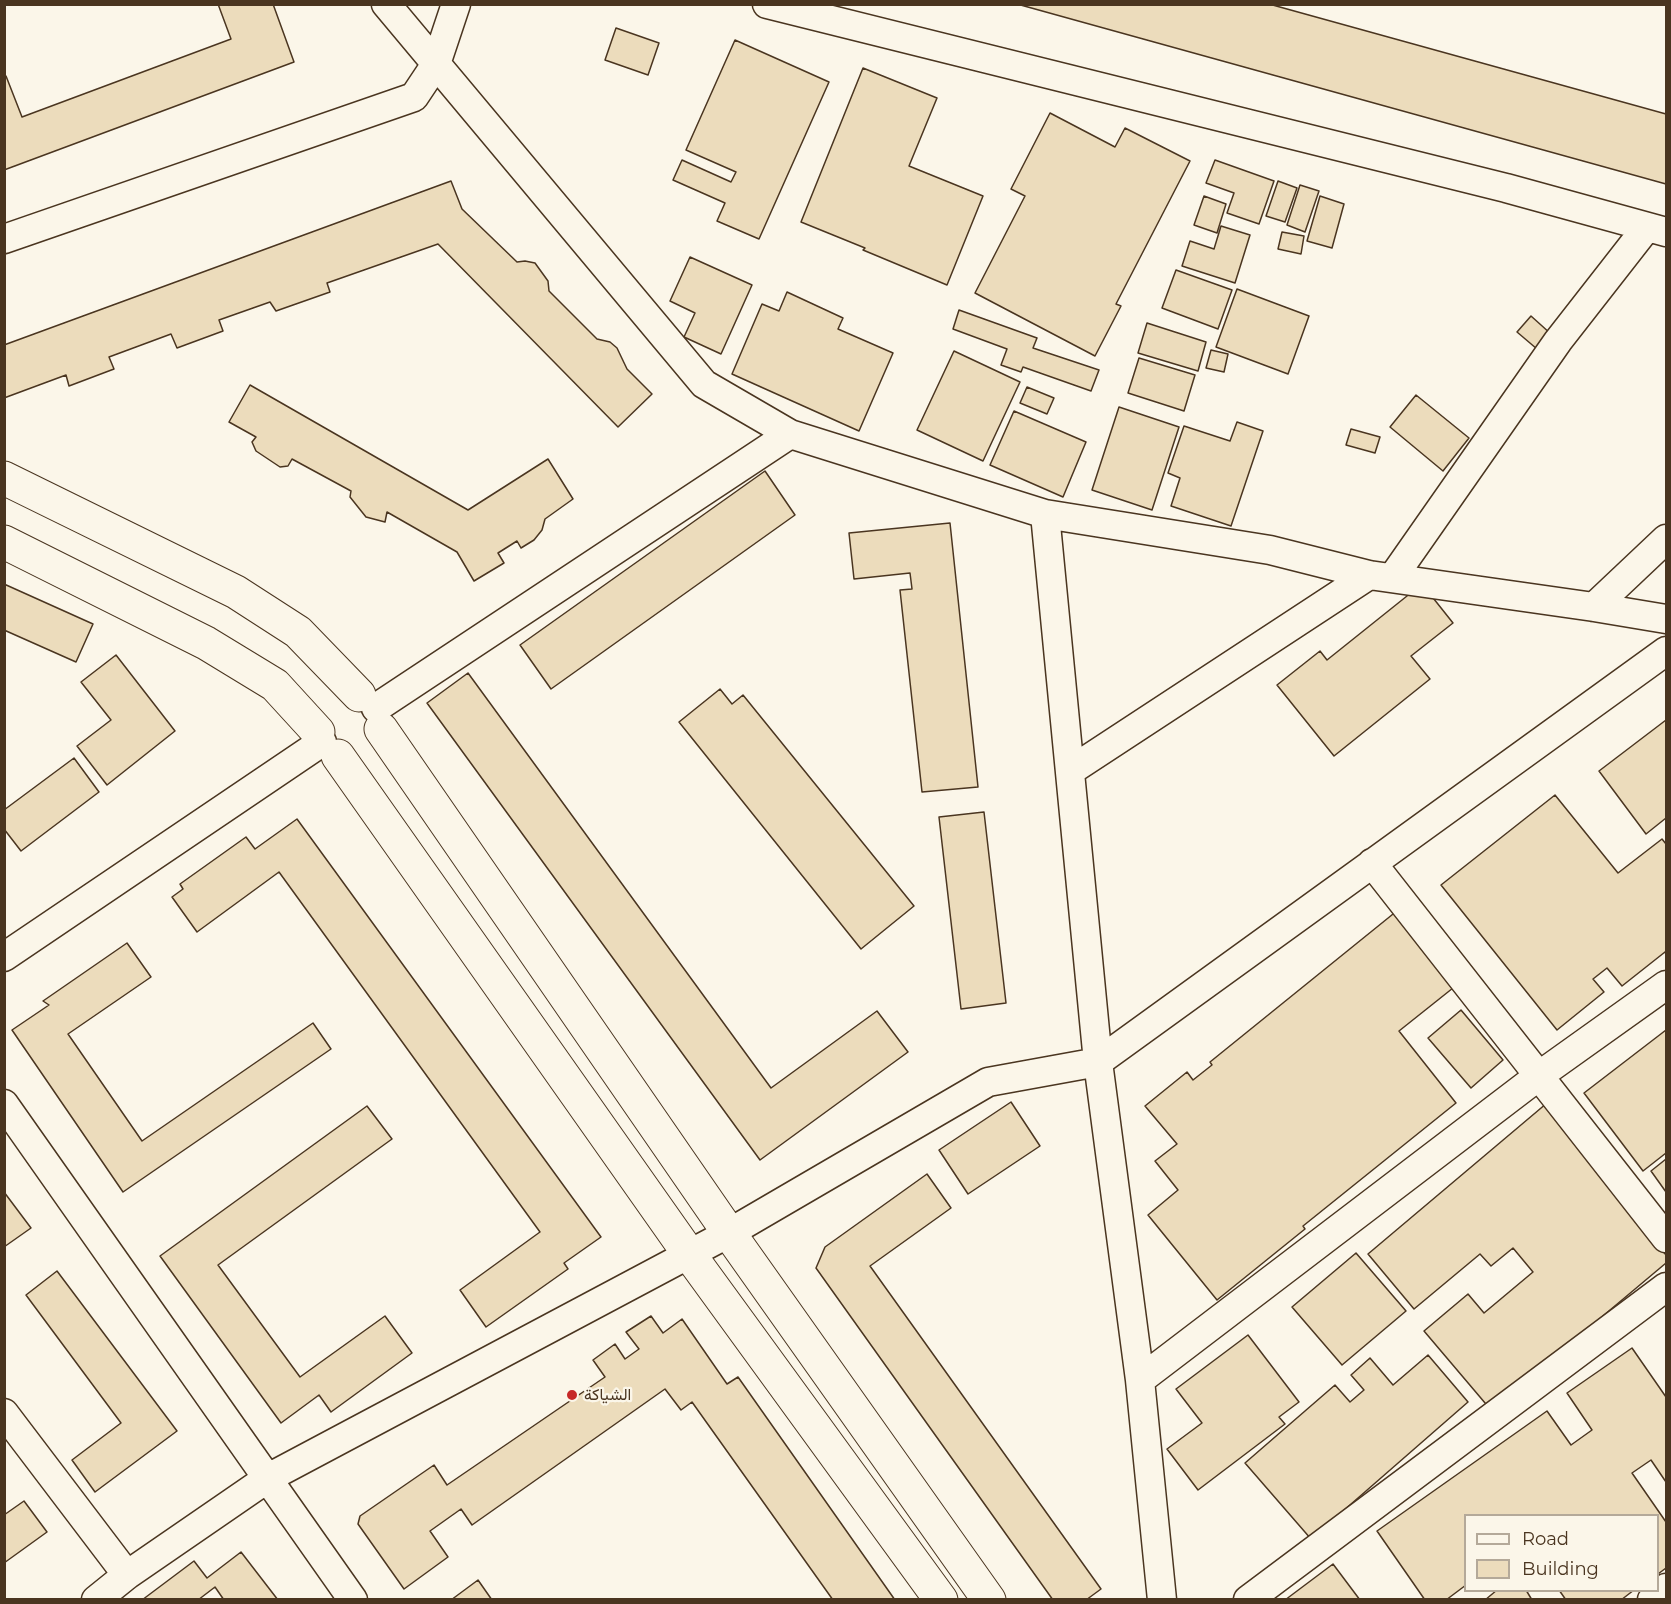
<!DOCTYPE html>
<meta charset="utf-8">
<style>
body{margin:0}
#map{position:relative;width:1671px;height:1604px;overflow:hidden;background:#fbf6e9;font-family:Montserrat,sans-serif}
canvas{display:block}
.frame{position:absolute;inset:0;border:6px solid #4a3520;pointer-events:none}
.legend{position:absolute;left:1464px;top:1514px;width:195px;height:78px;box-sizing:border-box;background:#fbf6e9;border:2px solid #b4a999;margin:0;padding:8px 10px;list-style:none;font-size:18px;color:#4a3520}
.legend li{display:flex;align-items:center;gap:12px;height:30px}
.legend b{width:30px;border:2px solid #b4a999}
</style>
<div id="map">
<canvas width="1671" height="1604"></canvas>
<div class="frame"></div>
<ul class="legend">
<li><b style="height:8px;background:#fbf6e9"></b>Road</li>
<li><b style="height:16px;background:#ecdcbc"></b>Building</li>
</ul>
</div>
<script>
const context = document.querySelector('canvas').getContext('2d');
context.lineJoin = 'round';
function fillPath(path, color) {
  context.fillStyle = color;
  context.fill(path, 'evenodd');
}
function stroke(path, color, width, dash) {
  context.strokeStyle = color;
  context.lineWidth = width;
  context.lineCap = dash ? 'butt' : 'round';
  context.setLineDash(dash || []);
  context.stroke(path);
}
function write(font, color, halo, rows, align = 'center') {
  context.font = font + ' Montserrat,Vazirmatn,sans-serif';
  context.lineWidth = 4.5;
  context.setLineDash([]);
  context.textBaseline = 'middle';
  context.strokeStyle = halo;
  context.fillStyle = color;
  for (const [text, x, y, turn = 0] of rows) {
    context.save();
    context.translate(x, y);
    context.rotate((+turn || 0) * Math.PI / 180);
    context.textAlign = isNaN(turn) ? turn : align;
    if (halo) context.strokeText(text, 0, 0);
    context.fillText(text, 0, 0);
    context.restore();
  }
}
const building = new Path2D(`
 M218 4H273L294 62 4 170V77L6 76 22 117 231 39Z
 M1017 4H1269L1666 114V184Z
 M616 28 659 43 648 75 605 60Z
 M735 40 829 82 759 239 717 221 725 203 673 180 682 160 731 182 736 172 686 150Z
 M863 68 937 98 909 166 983 196 947 285 863 250 865 248 801 222Z
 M1050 113 1115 147 1125 128 1190 161 1116 304 1121 306 1095 356 975 293 1025 196 1011 189Z
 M1215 160 1274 181 1259 224 1227 213 1234 193 1206 183Z
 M451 181 462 209 517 262 525 261 535 263 548 281 549 291 597 339 610 342 617 348 627 369 652 394 618 427 438 244 327 283 330 292 276 311 270 302 219 320 223 331 177 348 171 334 109 357 114 369 69 386 66 375 4 398V345Z
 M1278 181 1297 188 1285 222 1266 216Z
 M1300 185 1319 191 1305 232 1287 225Z
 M1204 196 1226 204 1217 233 1194 225Z
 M1320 196 1344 204 1332 248 1307 241Z
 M1221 226 1250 235 1235 283 1182 266 1190 241 1214 249Z
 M1282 232 1304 236 1301 254 1278 249Z
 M690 257 752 285 721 354 684 337 695 313 670 301Z
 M1176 270 1232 290 1218 329 1162 308Z
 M1237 289 1309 316 1288 374 1216 347Z
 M787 292 843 318 838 329 893 353 859 431 732 374 762 304 779 311Z
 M959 310 1037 338 1033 348 1099 370 1091 391 1023 367 1021 372 1001 365 1007 349 953 329Z
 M1531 316 1551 334 1537 349 1517 332Z
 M1147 323 1206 342 1198 371 1138 353Z
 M1211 350 1228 354 1224 372 1206 368Z
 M954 351 1020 382 983 461 917 430Z
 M1139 358 1195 375 1184 411 1128 393Z
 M250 385 468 510 548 459 573 499 545 519 542 530 534 540 521 548 517 541 498 553 504 563 474 581 457 552 387 512 385 522 366 517 350 497 351 491 292 459 288 466 280 467 256 451 252 442 256 437 229 422Z
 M1027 387 1054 398 1047 414 1020 403Z
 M1416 395 1469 438 1443 471 1390 427Z
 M1119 407 1179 427 1152 510 1092 490Z
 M1014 411 1086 442 1063 497 990 465Z
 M1237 422 1263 431 1231 526 1171 506 1180 478 1168 473 1184 426 1230 441Z
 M1351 429 1380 437 1375 453 1346 445Z
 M765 471 795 515 551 689 520 645Z
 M950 523 978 787 922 792 900 590 912 589 910 573 854 579 849 533Z
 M4 584 93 624 76 662 4 630Z
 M1422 584 1453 623 1411 656 1430 679 1334 756 1277 685 1320 651 1327 660Z
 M116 655 175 731 107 785 77 746 111 720 81 682Z
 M468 673 771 1088 877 1011 908 1052 760 1160 427 703Z
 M720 689 732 704 743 695 914 906 861 949 679 722Z
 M1666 720V818L1646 834 1599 771Z
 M74 758 99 792 21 851 4 829V810Z
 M1555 795 1618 873 1662 839 1666 844V954L1665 952 1622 986 1607 968 1593 979 1604 992 1557 1030 1441 885Z
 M984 812 1006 1003 961 1009 939 817Z
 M297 819 601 1237 564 1263 568 1269 486 1327 460 1290 540 1232 279 872 197 932 172 897 183 889 180 884 246 837 255 849Z
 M1398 910 1458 984 1399 1031 1456 1103 1303 1226 1305 1229 1217 1300 1148 1215 1178 1190 1155 1161 1177 1144 1145 1106 1187 1072 1193 1080 1212 1065 1210 1062Z
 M127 943 151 977 68 1034 142 1141 313 1023 331 1049 123 1192 12 1030 49 1005 43 1001Z
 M1461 1010 1503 1060 1471 1088 1428 1038Z
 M1666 1030V1153L1643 1171 1584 1093Z
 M1011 1102 1040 1146 968 1194 939 1150Z
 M1547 1103 1666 1255V1263L1491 1410 1424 1331 1468 1294 1484 1313 1533 1272 1513 1248 1491 1266 1480 1254 1414 1309 1368 1254Z
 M367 1106 392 1139 218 1265 300 1377 385 1316 412 1353 331 1412 319 1395 281 1423 160 1256Z
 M1666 1159V1192L1651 1171Z
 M927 1174 951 1208 870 1266 1101 1589 1086 1600H1053L816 1268 825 1247Z
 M4 1192 31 1228 4 1247Z
 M1356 1253 1406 1311 1342 1365 1292 1307Z
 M57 1271 177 1431 95 1492 72 1460 121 1423 26 1295Z
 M651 1316 663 1333 682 1319 727 1384 738 1377 895 1600H833L692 1402 681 1410 665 1389 472 1525 461 1509 430 1531 448 1557 404 1589 358 1524 360 1516 434 1465 447 1485 605 1377 593 1360 615 1344 625 1359 639 1349 626 1332Z
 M1248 1335 1299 1402 1279 1417 1285 1424 1198 1490 1167 1449 1202 1423 1176 1389Z
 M1632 1348 1666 1397V1482L1651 1460 1632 1473 1666 1522V1568L1658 1574V1516H1466V1585L1446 1600H1425L1377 1531 1547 1411 1571 1445 1592 1430 1567 1393Z
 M1428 1355 1468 1402 1311 1539 1245 1463 1335 1385 1350 1402 1364 1390 1351 1375 1370 1358 1393 1385Z
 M24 1501 47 1532 4 1563V1515Z
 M241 1552 278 1600H224L215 1587 198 1600H142L194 1561 207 1578Z
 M1333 1564 1360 1600H1285Z
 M478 1580 492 1600H451Z
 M1497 1590H1526L1532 1600H1485Z
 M1559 1590H1634L1621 1600H1566Z`);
const street = new Path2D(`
 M386 4 704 384 790 434 1045 514 1270 550 1369 575 1594 607 1666 619
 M767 4 1506 188 1666 232
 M4 239 414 97 436 64 456 4
 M1045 514 1098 1062 1140 1380 1162 1600
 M1393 577 1558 341 1647 227
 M1594 607 1666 539
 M376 708 790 434
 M1070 771 1369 575
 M1372 863 1666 1238
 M4 957 322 742
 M4 1104 353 1600
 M1140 1380 1540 1075 1666 985
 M4 1413 127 1575
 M96 1600 127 1575 268 1478 729 1233 988 1082 1098 1062 1666 651
 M1248 1600 1666 1287
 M1652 1600 1666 1588`);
const secondary = new Path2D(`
 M4 478 236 592 298 632 359 695
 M4 542 206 643 275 685 318 732
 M381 729 729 1233 989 1600
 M338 756 689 1254 941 1600`);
const markers = [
 [572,1395,6,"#c62828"]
];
const poiNames = [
 ["الشياكة",584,1395]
];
fillPath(building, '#ecdcbc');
stroke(building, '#4a3520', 1.5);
stroke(street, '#4a3520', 31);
stroke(secondary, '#4a3520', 35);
stroke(street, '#fbf6e9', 28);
stroke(secondary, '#fbf6e9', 33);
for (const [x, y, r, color] of markers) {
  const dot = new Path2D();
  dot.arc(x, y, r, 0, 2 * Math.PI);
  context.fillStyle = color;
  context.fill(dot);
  stroke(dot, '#fbf6e9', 2);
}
write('16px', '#4a3520', '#fbf6e9', poiNames, 'left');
</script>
